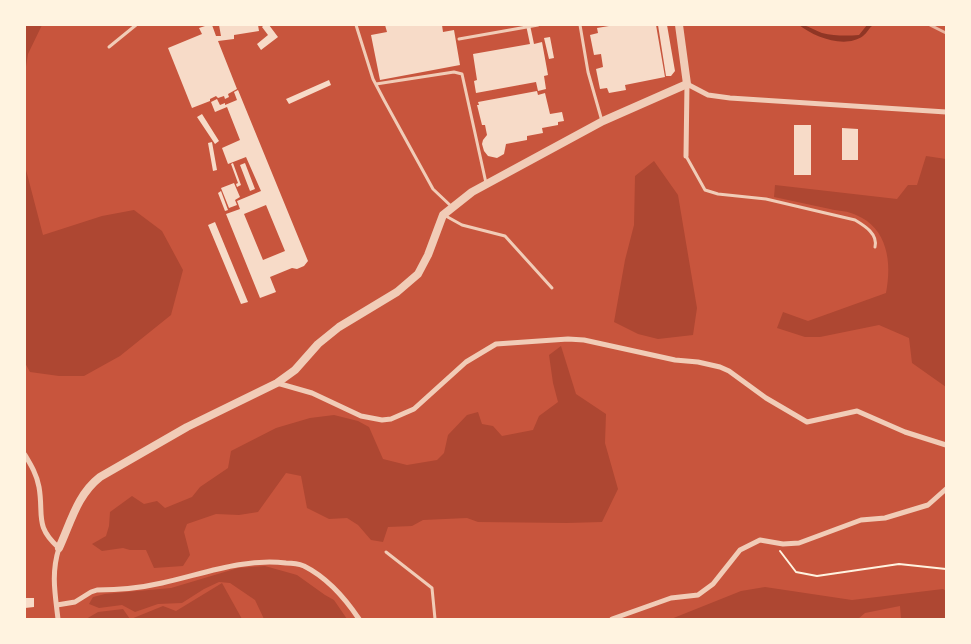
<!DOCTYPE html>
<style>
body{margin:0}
#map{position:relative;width:971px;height:644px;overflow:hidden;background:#c8553d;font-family:"IBM Plex Sans",sans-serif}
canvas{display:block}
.frame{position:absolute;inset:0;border:26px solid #fff3e0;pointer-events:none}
</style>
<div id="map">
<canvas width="971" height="644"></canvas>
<div class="frame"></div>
</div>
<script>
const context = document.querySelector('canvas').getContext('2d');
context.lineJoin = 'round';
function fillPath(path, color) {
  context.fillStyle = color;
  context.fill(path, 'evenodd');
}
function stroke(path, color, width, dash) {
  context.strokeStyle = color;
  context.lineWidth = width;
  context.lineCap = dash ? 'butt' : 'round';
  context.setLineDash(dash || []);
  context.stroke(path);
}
const green = new Path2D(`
 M25 25H42L28 54 25 73Z
 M926 156 946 159V387L912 363 909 338 879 325 820 337H805L777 328 783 312 808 321 886 293C892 263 888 228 856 215 849 211 838 211 830 209 811 205 793 201 774 197L775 185 897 199 908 185H917Z
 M654 161 678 195 697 308 693 335 658 339 638 334 614 322 625 260 634 225 635 176Z
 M25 166 43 235 102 216 134 210 162 231 183 270 171 315 120 356 84 376H59L30 372 25 363Z
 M561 346 576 394 606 414 605 443 618 489 602 522 567 523 478 522 467 518 423 520 412 526 388 527 383 542 371 540 358 525 347 518 329 519 307 508 301 476 286 473 258 512 239 515 216 514 187 524 184 532 190 555 183 566 154 568 146 550H130L123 548 102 551 92 544 106 536 109 526 110 512 132 496 144 504 157 501 165 508 192 497 200 487 228 468 231 451 276 428 310 418 334 415 358 421 369 427 383 459 407 465 437 460 444 453 448 435 467 415 478 412 482 424 493 426 502 436 533 430 539 416 558 402 553 383 549 355Z
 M265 566 297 575 325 595 334 600 347 619H264L255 600 230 583 219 582 204 589 182 603 158 604 135 612 122 605 99 608 89 604 93 597 105 594 171 588 238 568Z
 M222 583 242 619H131L163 606 176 611Z
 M765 587 852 600 943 589 946 591V619H901L900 606 865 613 858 619H671L741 591Z
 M123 609 130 619H86L98 612Z`);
const water = new Path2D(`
 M799 25C808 25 814 30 822 33 834 36 847 36 859 35L867 25H873C869 28 867 33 863 36 845 49 814 37 799 25Z`);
const building = new Path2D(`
 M208 25H212L216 36H221L219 25H258L259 31 234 35V39L218 41 237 89 228 94 229 97 225 99 224 96 218 98 216 96 210 99V101L192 108 168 48 202 34 199 28Z
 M264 25H269L278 37 261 50 257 44 268 35 262 27Z
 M385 25H442L443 32 454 30 460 65 380 80 371 35 387 32Z
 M526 25H530L534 44 542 42 548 75 544 76 546 89 538 91 536 82 476 93 474 81 477 80 473 54 530 44Z
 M615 25H656L665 77 625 85 626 90 609 93 607 88 600 89 596 69 603 67 601 54 594 55 590 35 598 33 597 28Z
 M658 25H667L675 71 671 76H666Z
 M550 37 554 58 549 59 544 38Z
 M329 80 331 85 289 104 286 99Z
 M238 90 308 261 304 266 297 269 292 268 270 277 276 292 260 298 226 214 240 209 237 201 261 191 246 157 228 164 222 148 240 140 227 107 215 112 211 102 217 99 220 105 225 103V105L237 100 234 92ZM266 205 285 251 263 260 244 214Z
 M537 91 538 95 545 93 550 114 562 112 564 121 558 122V125L542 128 543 133 527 136V140L506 144 504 154 497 158 488 156 484 151 482 144 483 140 487 135 485 125H482L477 105H479L478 102Z
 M202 114 219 141 215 144 197 117Z
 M794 125H811V175H794Z
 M842 128 858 129V160H842Z
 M212 142 217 170 213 171 208 143Z
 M233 163 241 185 237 187 236 184 238 183 231 164Z
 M245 163 255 189 250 191 240 165Z
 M234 183 240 197 235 200 237 205 229 208 221 188Z
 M221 191 228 210 225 211 218 193Z
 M215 222 248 302 241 304 208 225Z
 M25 598H34V607L25 608Z`);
const path = new Path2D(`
 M780 551 796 572 817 576 899 564 946 569`);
const service = new Path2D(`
 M356 25 373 79 384 100 433 189 452 207
 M580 25 588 72 602 121
 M459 39 538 25
 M109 47 136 25
 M376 84 454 72 462 74 486 183
 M686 156 705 190 718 194 766 199 855 220C865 226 878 234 875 247
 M444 215 462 225 505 236 552 288
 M386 552 432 588 435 619`);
const minor = new Path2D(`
 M686 156 687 84 708 95 730 98 946 112
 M277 383 312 393 361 416 382 420 391 419 414 409 466 362 496 344 568 339 584 340 675 360 698 362 720 367 729 371 766 398 807 422 857 411 905 432 946 445
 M25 455C31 465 37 475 39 487 44 515 34 526 59 548 51 573 55 593 58 619
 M57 605 75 602 91 592 97 590C119 590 140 588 162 583 203 574 243 558 286 563 292 563 299 564 304 566 328 578 345 598 359 619
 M612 619 671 598 698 595 713 584 740 550 760 540 783 544 799 543 861 520 885 518 928 505 946 489`);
const tertiary = new Path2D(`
 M59 548C71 522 77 495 100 477L187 427 277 383 295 370 318 344 339 327 397 292 418 274 428 255 443 215 472 192 603 121 687 84 679 25`);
const rail = new Path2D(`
 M930 25 946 33`);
fillPath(green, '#ae4732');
fillPath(water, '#8f3625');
fillPath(building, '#f7dbc8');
stroke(path, '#fff3e0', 2);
stroke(service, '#f1ccb7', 3);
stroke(minor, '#f1ccb7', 5);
stroke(tertiary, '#f1ccb7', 8);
stroke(rail, '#e9b49f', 3);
</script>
